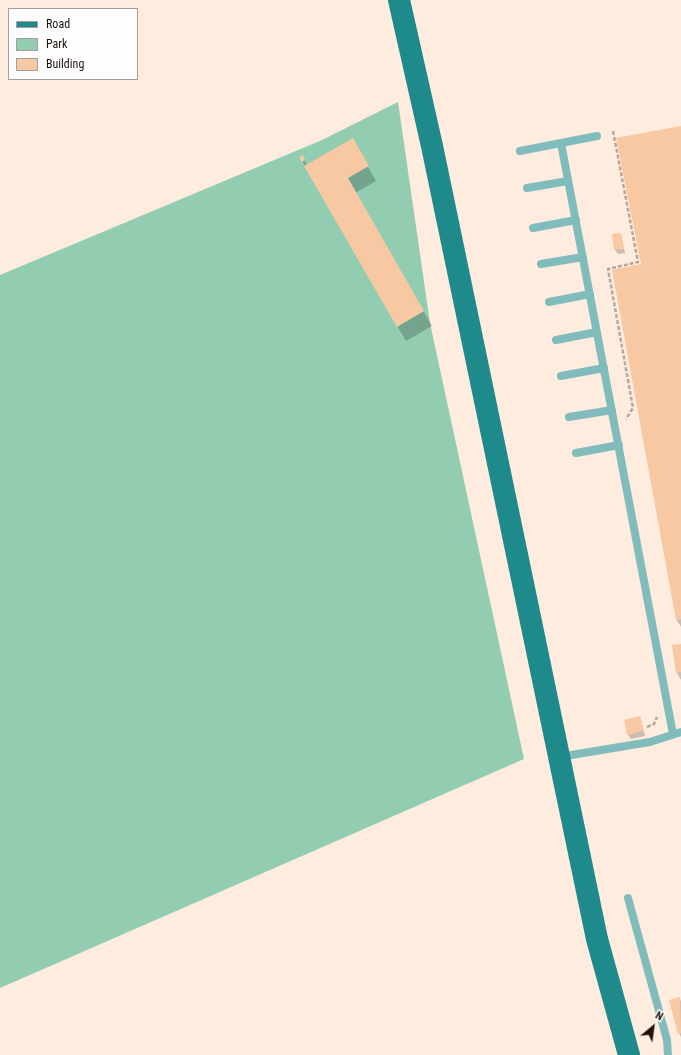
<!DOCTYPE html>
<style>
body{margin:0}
#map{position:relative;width:681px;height:1055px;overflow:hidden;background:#feecde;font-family:"Roboto Condensed",sans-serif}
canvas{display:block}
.legend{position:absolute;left:8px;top:8px;width:130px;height:72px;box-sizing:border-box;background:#fdfdfd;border:1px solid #a49f9c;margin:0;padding:5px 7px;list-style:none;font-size:12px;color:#1e130b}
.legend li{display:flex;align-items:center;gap:8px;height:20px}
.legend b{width:20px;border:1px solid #a49f9c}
.north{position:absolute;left:633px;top:1007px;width:40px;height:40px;-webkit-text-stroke:3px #fdfdfd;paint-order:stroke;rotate:29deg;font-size:11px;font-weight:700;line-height:16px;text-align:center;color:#1e130b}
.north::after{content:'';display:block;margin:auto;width:14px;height:18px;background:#1e130b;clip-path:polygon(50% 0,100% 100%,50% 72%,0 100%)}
</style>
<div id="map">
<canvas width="681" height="1055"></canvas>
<ul class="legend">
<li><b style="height:5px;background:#1f8a8c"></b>Road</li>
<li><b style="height:11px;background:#92cdb1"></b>Park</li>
<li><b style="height:11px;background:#f8c8a3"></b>Building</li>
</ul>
<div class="north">N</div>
</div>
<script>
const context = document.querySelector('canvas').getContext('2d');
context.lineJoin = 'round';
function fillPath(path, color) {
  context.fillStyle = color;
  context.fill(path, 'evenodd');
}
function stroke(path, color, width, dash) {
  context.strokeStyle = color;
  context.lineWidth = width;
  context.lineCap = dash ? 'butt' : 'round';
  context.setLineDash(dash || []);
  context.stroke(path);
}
const green = new Path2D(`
 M398 102 430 323 524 759 0 988V275L322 140Z`);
const shadow = new Path2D(`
 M681 127V627L676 619 642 265Z
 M352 139 376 181 355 193 432 326 406 341 300 157 302 156 307 165Z
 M621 234 625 253 618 254 615 250 613 235Z
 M681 645V680L677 673Z
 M640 717 645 736 631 739 628 735Z
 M679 998 681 1001V1037L679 1033Z`);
const building = new Path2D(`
 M681 126V619L676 620 612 270 641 264 616 138Z
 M353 138 369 166 348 178 424 311 397 327 304 166Z
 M303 155 305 160 302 162 299 157Z
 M621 233 624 249 614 250 612 234Z
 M681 644V672L676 673 672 645Z
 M640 716 644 731 627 735 624 720Z
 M680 997 681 1033 678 1034 669 1000Z`);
const path = new Path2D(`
 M613 131 638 262 608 269 633 408 626 419
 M647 727 654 724 657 717`);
const service = new Path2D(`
 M561 143 597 136
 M520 151 561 143 673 734
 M527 188 568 181
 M533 228 576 220
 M541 264 583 257
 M549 302 590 294
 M556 340 597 332
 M561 376 604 368
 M569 417 612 410
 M576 453 619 445
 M559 757 650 742 681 732
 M628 898 667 1040 668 1055`);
const primary = new Path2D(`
 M399 0 432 146 597 939 629 1055`);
fillPath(green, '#92cdb1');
fillPath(shadow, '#0003');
fillPath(building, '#f8c8a3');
stroke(path, '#b7a79b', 2.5, [4, 2]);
stroke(service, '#81bcbc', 8);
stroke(primary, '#1f8a8c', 22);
</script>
